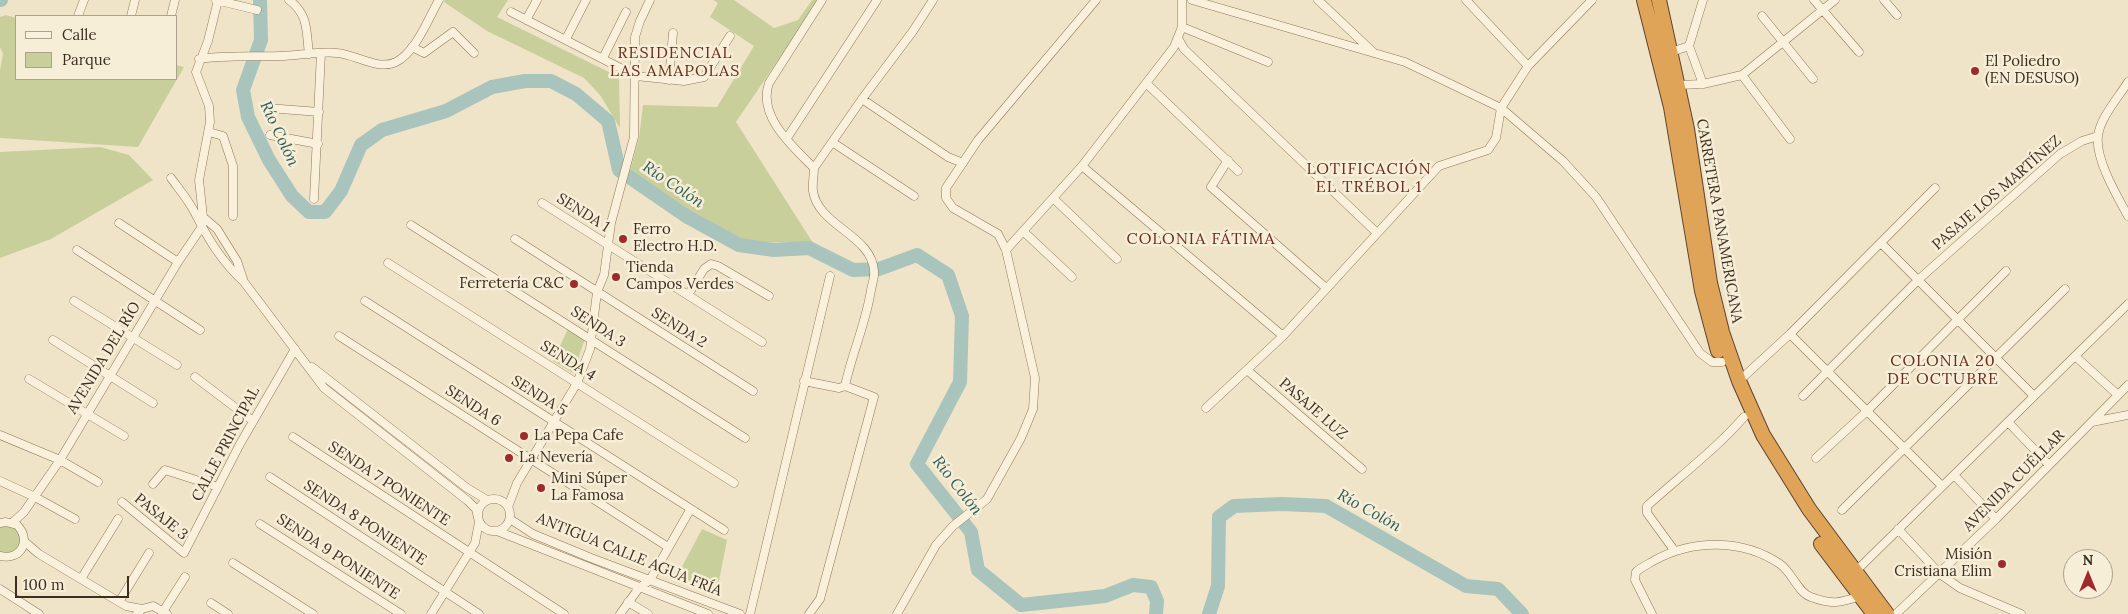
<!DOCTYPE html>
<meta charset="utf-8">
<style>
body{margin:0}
#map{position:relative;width:2128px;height:614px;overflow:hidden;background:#f0e4c8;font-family:Lora,serif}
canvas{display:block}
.legend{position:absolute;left:15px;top:15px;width:162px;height:65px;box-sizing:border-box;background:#f7eed8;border:1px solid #ada18e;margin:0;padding:6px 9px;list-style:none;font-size:15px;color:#3d2e20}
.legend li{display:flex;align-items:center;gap:10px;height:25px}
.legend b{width:25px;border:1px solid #ada18e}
.north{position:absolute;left:2063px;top:549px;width:50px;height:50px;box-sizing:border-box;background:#f7eed8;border:1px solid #ada18e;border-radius:50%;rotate:0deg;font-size:14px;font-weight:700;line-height:20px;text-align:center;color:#3d2e20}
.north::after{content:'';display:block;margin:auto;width:18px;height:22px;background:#9e2a2b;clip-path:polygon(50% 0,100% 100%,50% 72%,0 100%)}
.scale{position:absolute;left:15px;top:576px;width:114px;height:22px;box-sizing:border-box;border:2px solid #3d2e20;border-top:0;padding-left:6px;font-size:15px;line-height:18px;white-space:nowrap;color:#3d2e20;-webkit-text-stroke:4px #f7eed8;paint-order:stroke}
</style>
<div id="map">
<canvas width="2128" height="614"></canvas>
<ul class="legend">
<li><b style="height:6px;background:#faf1dc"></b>Calle</li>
<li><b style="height:14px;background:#c9cf9b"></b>Parque</li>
</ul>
<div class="north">N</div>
<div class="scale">100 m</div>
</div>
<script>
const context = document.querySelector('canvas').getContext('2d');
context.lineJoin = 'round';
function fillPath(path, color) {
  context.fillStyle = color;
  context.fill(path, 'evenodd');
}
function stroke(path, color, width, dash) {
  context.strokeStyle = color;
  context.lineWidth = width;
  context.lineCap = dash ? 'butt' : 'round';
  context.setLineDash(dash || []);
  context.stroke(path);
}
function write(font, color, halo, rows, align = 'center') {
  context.font = font + ' Lora,serif';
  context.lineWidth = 5;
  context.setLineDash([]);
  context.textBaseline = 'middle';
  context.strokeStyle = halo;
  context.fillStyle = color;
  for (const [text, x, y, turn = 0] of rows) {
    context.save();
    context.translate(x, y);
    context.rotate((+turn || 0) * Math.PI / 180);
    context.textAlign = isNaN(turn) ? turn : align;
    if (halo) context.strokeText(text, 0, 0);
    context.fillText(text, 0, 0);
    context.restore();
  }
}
const green = new Path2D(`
 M445 0H508L497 17 619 77 620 128 600 95 584 78 487 31 444 2Z
 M713 0H734L774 28 798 20 812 0H819L736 122 813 243 755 242 740 240 688 213 630 171 639 138 643 105 717 107 754 46 710 17 718 3Z
 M6 15 16 18V79H176V65L184 67 138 147 0 138V70L3 54 0 47V17Z
 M100 147 129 155 153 180 51 239 0 258V152Z
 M568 329 585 339 573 373 553 361Z
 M9 526C25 531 23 544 12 554L0 553V527Z
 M702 529 727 540 717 591 677 576Z`);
const river = new Path2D(`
 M0 0H1
 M260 0 261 40 243 90 248 117 269 160 292 196 309 212H325L341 191 361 145 382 130 446 111 492 87 525 81H551L576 94 608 121 619 170 686 216 739 245 774 250 809 248 853 270 879 269 917 255 948 275 962 316 960 382 917 464 971 532 978 570 1021 605 1105 596 1133 585 1151 587 1157 601 1156 614
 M1209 614 1218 586 1219 517 1234 506 1282 504 1326 506 1466 586 1498 589 1522 614`);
const street = new Path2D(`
 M216 0 257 10
 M289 0C309 15 306 31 309 54
 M822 0 769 83C757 116 793 147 814 168L862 99 913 31 933 0
 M1192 0 1405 62 1501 108 1563 161 1596 197 1700 353 1712 362H1722
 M1318 0 1373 52
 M1466 0 1528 66
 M1814 0 1859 52
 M1884 0 1897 15
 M511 12 636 76 684 81 704 77 730 36
 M78 16 84 0
 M131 16 135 0
 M171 16 175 0
 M1762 16 1813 79
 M526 20 537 0
 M1182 27 1268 62
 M566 39 586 0
 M1179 40 1184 49 1377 233
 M1689 46 1703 84
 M412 47 424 53 453 32 474 53
 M1671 52 1689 46 1703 0
 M603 58 626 12
 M199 59C226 55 252 57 279 56 298 56 318 51 337 53 355 54 378 71 396 62 416 52 428 19 439 0
 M1742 75 1790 139
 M669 80 673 33
 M2128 82C2118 98 2100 118 2098 136 2095 159 2117 196 2128 216
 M1146 83 1238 171
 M1678 85 1703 84 1742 75 1835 0
 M862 99 948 157 963 163
 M268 108 319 112
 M209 132 223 136 233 166V216
 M270 135 318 144
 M787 138 877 0
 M832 142 914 196
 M1228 160 1211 187 1326 288
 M1082 166 1283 336
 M814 168C814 176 812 184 813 191 818 226 872 235 874 271 875 277 872 284 871 290 866 323 852 353 845 386
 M171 178C179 189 189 201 195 213 208 239 222 262 244 282
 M1053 198 1117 259
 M314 199 321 53
 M542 203 762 342
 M203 217 217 229 237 261 244 282 324 388 468 501 476 509 478 518
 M119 223 178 262
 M411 225 745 438
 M1023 231 1072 277
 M515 239 753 391
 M1882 244 2034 396
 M77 250 200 330
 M1006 250 1082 166 1174 47 1182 27V0
 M388 263 734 483
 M688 295 704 269 711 264 718 266 769 296
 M74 301 177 365
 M365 301 724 530
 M1790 334 1942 486
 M339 336 668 547
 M53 340 153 403
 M2075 356 2118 395
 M312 367 467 488 487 500
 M1247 370 1362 469
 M195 377 253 421
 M29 379 124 436
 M804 381 839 388 845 386 874 397 820 599 809 614
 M1739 381 1790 334 1935 188
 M1803 396 1918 280 2060 154 2082 141 2098 136
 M1206 408 1283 336 1439 166 1488 150 1496 138 1501 108 1528 66 1592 0
 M2008 422 2049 465
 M2092 422 2128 415
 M0 435 60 460 98 482
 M293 437 564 614
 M1816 458 1867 411 2006 271
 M1954 475 1996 519
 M270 477 479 614
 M0 481 35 497 75 519
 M153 484 165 470 218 487
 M478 515a16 16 0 1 1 32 0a16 16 0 1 1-32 0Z
 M122 502 184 553 240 444 295 349
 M508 507 517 483 577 383 590 349 597 292 604 275 611 223 634 137 635 37 640 21 650 0
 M1842 510 2065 289
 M510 519 533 534 591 558 740 614
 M0 523 6 522 17 525C32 540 21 561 0 556
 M12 523 24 512 60 460 178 262 201 228 203 217 199 180 210 122 209 106 196 72 208 41 218 0
 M260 524 401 614
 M1898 529 1940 574 1960 588 2021 614
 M497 531 708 614
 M25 542 39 554 126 606 142 609
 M1674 550 1647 513V506C1679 477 1715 450 1744 417
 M233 563 313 614
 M1854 573 2128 304
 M81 579 118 519
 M0 589 39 614
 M119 602 149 553
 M628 602 648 614
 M211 603 228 614
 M164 610 185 577
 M137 614 142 609 153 606 167 614
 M431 614 475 543 479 522
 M620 614 639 588 650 580 690 510
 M750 614 830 276
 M897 614 936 545 953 526 987 499 1021 438 1033 409 1035 378 1006 250 998 234 953 208 946 198V188L978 140 1096 0
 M1652 614 1635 580 1636 572C1641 567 1649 564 1655 560 1694 539 1743 539 1780 564 1792 572 1798 593 1811 597 1832 605 1840 603 1860 596
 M1896 614 1996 519 2128 385`);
const highway = new Path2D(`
 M1644 0 1671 107 1702 291 1718 351
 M1659 0 1687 129 1710 283 1722 332 1739 381 1763 435 1809 509 1887 614
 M1821 544 1874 614`);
const markers = [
 [1975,71,5,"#9e2a2b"],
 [623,239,5,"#9e2a2b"],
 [616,277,5,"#9e2a2b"],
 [574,284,5,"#9e2a2b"],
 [524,436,5,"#9e2a2b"],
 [509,458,5,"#9e2a2b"],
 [541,488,5,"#9e2a2b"],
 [2002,564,5,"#9e2a2b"]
];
const poiNames = [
 ["El Poliedro",1985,62],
 ["(EN DESUSO)",1985,79],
 ["Ferro",633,230],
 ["Electro H.D.",633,247],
 ["Tienda",626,268],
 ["Campos Verdes",626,285],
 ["Ferretería C&C",564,284,"right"],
 ["La Pepa Cafe",534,436],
 ["La Nevería",519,458],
 ["Mini Súper",551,479],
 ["La Famosa",551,496],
 ["Misión",1992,555,"right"],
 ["Cristiana Elim",1992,572,"right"]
];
const streetNames = [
 ["PASAJE LOS MARTÍNEZ",1997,193,-41],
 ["SENDA 1",583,213,32],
 ["CARRETERA PANAMERICANA",1719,221,80],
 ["SENDA 3",598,327,33],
 ["SENDA 2",679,328,32],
 ["AVENIDA DEL RÍO",104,358,-59],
 ["SENDA 4",568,361,32],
 ["SENDA 5",539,396,32],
 ["SENDA 6",473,406,33],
 ["PASAJE LUZ",1313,409,41],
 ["CALLE PRINCIPAL",226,444,-62],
 ["AVENIDA CUÉLLAR",2014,481,-45],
 ["SENDA 7 PONIENTE",389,484,33],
 ["PASAJE 3",161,517,39],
 ["SENDA 8 PONIENTE",365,523,33],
 ["ANTIGUA CALLE AGUA FRÍA",629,555,22],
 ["SENDA 9 PONIENTE",338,557,33]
];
const neighbourhoodNames = [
 ["RESIDENCIAL",675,53],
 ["LAS AMAPOLAS",675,71],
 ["LOTIFICACIÓN",1369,169],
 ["EL TRÉBOL 1",1369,187],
 ["COLONIA FÁTIMA",1201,239],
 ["COLONIA 20",1943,361],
 ["DE OCTUBRE",1943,379]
];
const waterNames = [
 ["Río Colón",279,134,65],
 ["Río Colón",673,185,34],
 ["Río Colón",957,486,52],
 ["Río Colón",1369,511,29]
];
fillPath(green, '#c9cf9b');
stroke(river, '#a9c4bc', 14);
stroke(street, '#8d765c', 9);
stroke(highway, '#5b4430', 16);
stroke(street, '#faf1dc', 8);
stroke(highway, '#e0a458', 14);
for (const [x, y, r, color] of markers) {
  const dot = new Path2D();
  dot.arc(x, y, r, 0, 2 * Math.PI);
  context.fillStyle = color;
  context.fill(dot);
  stroke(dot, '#f7eed8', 2);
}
write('15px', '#3d2e20', '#f7eed8', poiNames, 'left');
write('15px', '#3d2e20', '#f7eed8', streetNames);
context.letterSpacing = '1px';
write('16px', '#6b2e1e', '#f7eed8', neighbourhoodNames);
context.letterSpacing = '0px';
write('italic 16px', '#2f5d5a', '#f7eed8', waterNames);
</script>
